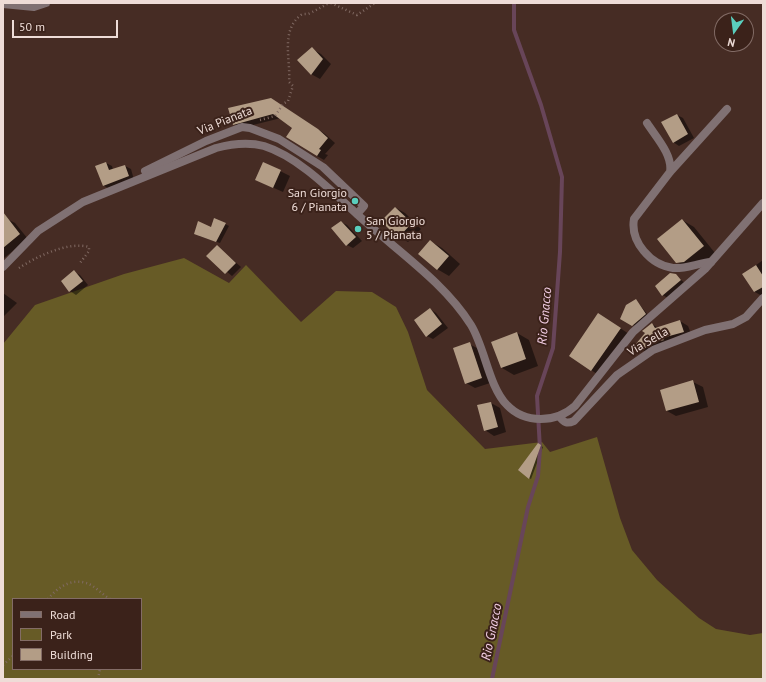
<!DOCTYPE html>
<style>
body{margin:0}
#map{position:relative;width:766px;height:682px;overflow:hidden;background:#462c24;font-family:"PT Sans",sans-serif}
canvas{display:block}
.frame{position:absolute;inset:0;border:4px solid #eedcd7;pointer-events:none}
.legend{position:absolute;left:12px;top:598px;width:130px;height:72px;box-sizing:border-box;background:#3b221a;border:1px solid #836c66;margin:0;padding:5px 7px;list-style:none;font-size:12px;color:#eedcd7}
.legend li{display:flex;align-items:center;gap:8px;height:20px}
.legend b{width:20px;border:1px solid #836c66}
.north{position:absolute;left:714px;top:12px;width:40px;height:40px;box-sizing:border-box;background:#3b221a;border:1px solid #836c66;border-radius:50%;rotate:194deg;font-size:11px;font-weight:700;line-height:16px;text-align:center;color:#eedcd7}
.north::after{content:'';display:block;margin:auto;width:14px;height:18px;background:#5acebd;clip-path:polygon(50% 0,100% 100%,50% 72%,0 100%)}
.scale{position:absolute;left:12px;top:20px;width:106px;height:18px;box-sizing:border-box;border:2px solid #eedcd7;border-top:0;padding-left:5px;font-size:12px;line-height:14px;white-space:nowrap;color:#eedcd7;-webkit-text-stroke:3px #3b221a;paint-order:stroke}
</style>
<div id="map">
<canvas width="766" height="682"></canvas>
<div class="frame"></div>
<ul class="legend">
<li><b style="height:5px;background:#807173"></b>Road</li>
<li><b style="height:11px;background:#675b26"></b>Park</li>
<li><b style="height:11px;background:#b39d86"></b>Building</li>
</ul>
<div class="north">N</div>
<div class="scale">50 m</div>
</div>
<script>
const context = document.querySelector('canvas').getContext('2d');
context.lineJoin = 'round';
function fillPath(path, color) {
  context.fillStyle = color;
  context.fill(path, 'evenodd');
}
function stroke(path, color, width, dash) {
  context.strokeStyle = color;
  context.lineWidth = width;
  context.lineCap = dash ? 'butt' : 'round';
  context.setLineDash(dash || []);
  context.stroke(path);
}
function write(font, color, halo, rows, align = 'center') {
  context.font = font + ' "PT Sans",sans-serif';
  context.lineWidth = 4;
  context.setLineDash([]);
  context.textBaseline = 'middle';
  context.strokeStyle = halo;
  context.fillStyle = color;
  for (const [text, x, y, turn = 0] of rows) {
    context.save();
    context.translate(x, y);
    context.rotate((+turn || 0) * Math.PI / 180);
    context.textAlign = isNaN(turn) ? turn : align;
    if (halo) context.strokeText(text, 0, 0);
    context.fillText(text, 0, 0);
    context.restore();
  }
}
const green = new Path2D(`
 M184 258 229 283 246 265 301 322 336 291 372 292 396 307 408 332 427 390 485 449 542 442 550 452 597 437 620 518 632 550 657 580 699 618 716 629 750 635 763 633V679H3V344L35 305 124 274ZM13 599H141V669H13Z`);
const shadow = new Path2D(`
 M312 49 321 54 331 64 320 79 311 74Z
 M278 103 325 134 335 143 325 154 328 155 324 160 317 156 293 128 281 118 241 128 233 124Z
 M677 115 683 118 694 138 679 146 673 142Z
 M106 163 112 166 113 170 125 166 131 169 134 180 109 189 103 185Z
 M264 163 290 176 283 192 265 184Z
 M396 208 405 213 421 229 408 242 399 237Z
 M7 219 15 223 28 239 4 258 3 222Z
 M682 220 694 227 715 253 697 268 689 269 677 262Z
 M341 222 347 225 362 241 353 248 347 245Z
 M225 224 229 226 220 243 199 236 211 228Z
 M430 241 442 248 460 264 449 276 437 269Z
 M217 246 241 267 232 276 208 256Z
 M763 260V295L762 296 755 292 744 274Z
 M74 272 80 275 88 285 76 295 70 291 62 281Z
 M675 275 686 284 669 299 663 295 656 286Z
 M3 293 17 303 4 316H3Z
 M636 300 648 315 635 326 622 319Z
 M430 309 436 313 448 328 433 339 427 336Z
 M599 314 629 334 600 376 591 370Z
 M680 321 688 326 692 336 651 355 643 350 652 324 658 328Z
 M517 333 529 340 538 366 514 375 502 368Z
 M469 344 479 349 490 383 475 388 466 383Z
 M693 382 703 387 708 407 676 416 667 411Z
 M491 403 500 408 506 432 494 436 485 430Z
 M539 445 543 447 531 479 529 478Z`);
const stream = new Path2D(`
 M492 679 528 507 538 476 540 449 537 396 553 348 560 252 562 177 541 105 514 30V3`);
const building = new Path2D(`
 M312 47 323 59 311 75 297 60Z
 M271 98 318 129 328 138 319 149 321 150 317 156 286 137 292 128 273 114 233 125 228 108Z
 M677 114 688 134 673 143 661 122Z
 M106 162 109 170 125 165 129 176 103 186 95 166Z
 M263 162 281 170 273 188 255 180Z
 M395 207 412 223 398 238 381 221Z
 M3 212 20 234 3 248Z
 M214 218 226 223 216 242 194 234 198 221 211 227Z
 M682 219 704 246 684 262 676 263 657 239Z
 M341 221 356 237 346 246 331 228Z
 M430 240 449 256 437 270 418 254Z
 M217 245 236 263 225 274 206 256Z
 M756 265 763 276V287L754 292 742 274Z
 M74 270 83 281 69 292 61 281Z
 M670 273 676 274 681 280 662 296 655 286Z
 M636 299 646 314 632 326 620 319 626 305Z
 M430 308 442 324 426 337 414 320Z
 M598 313 621 328 591 371 569 356Z
 M680 320 684 332 662 338 664 340 660 341 657 340 652 342 642 351 635 345 645 333 642 331 652 323 655 328Z
 M517 332 526 359 501 368 491 342Z
 M470 342 482 378 465 384 453 348Z
 M693 380 699 402 666 411 660 390Z
 M491 402 498 427 484 431 477 405Z
 M538 443 541 445 529 479 518 470Z`);
const path = new Path2D(`
 M331 3 357 15 375 3
 M260 120 275 116 283 104 288 101 293 86 289 82C291 60 280 31 301 15 304 13 307 15 310 13 317 10 323 6 329 3
 M19 268C36 257 68 241 89 247V251L80 263
 M48 599C57 588 71 578 86 583 94 585 103 595 110 599
 M3 665 13 656
 M98 679 100 669`);
const pedestrian = new Path2D(`
 M147 175 145 171 206 141 242 127 250 128 279 139 323 167 364 206 357 214`);
const minor = new Path2D(`
 M3 4 34 7 46 3
 M647 123C656 137 673 155 670 172
 M711 262C698 263 686 269 673 268 651 265 630 242 634 219L670 172 727 109
 M559 416C564 423 567 424 574 421L617 375 653 350 705 330 733 324 746 317 763 298`);
const tertiary = new Path2D(`
 M3 267 38 231 83 202 216 148C231 144 249 142 264 146 302 158 338 198 368 224 403 255 446 285 471 325 485 348 489 387 507 405 525 424 556 423 575 406L633 332 705 269 763 203`);
const markers = [
 [355,201,4,"#5acebd"],
 [358,229,4,"#5acebd"]
];
const streetNames = [
 ["Via Pianata",225,121,-22],
 ["Via Sella",648,342,-30]
];
const poiNames = [
 ["San Giorgio",347,194],
 ["6 / Pianata",347,208],
 ["San Giorgio",366,222,"left"],
 ["5 / Pianata",366,236,"left"]
];
const waterNames = [
 ["Rio Gnacco",545,316,-85],
 ["Rio Gnacco",492,632,-78]
];
fillPath(green, '#675b26');
fillPath(shadow, '#0007');
stroke(stream, '#684559', 4);
fillPath(building, '#b39d86');
stroke(path, '#816a63', 2.5, [1, 3]);
stroke(pedestrian, '#807173', 8);
stroke(minor, '#807173', 8);
stroke(tertiary, '#807173', 8);
for (const [x, y, r, color] of markers) {
  const dot = new Path2D();
  dot.arc(x, y, r, 0, 2 * Math.PI);
  context.fillStyle = color;
  context.fill(dot);
  stroke(dot, '#3b221a', 1.5);
}
write('12px', '#eedcd7', '#3b221a', streetNames);
write('12px', '#eedcd7', '#3b221a', poiNames, 'right');
write('italic 13px', '#f5d0e7', '#3b221a', waterNames);
</script>
